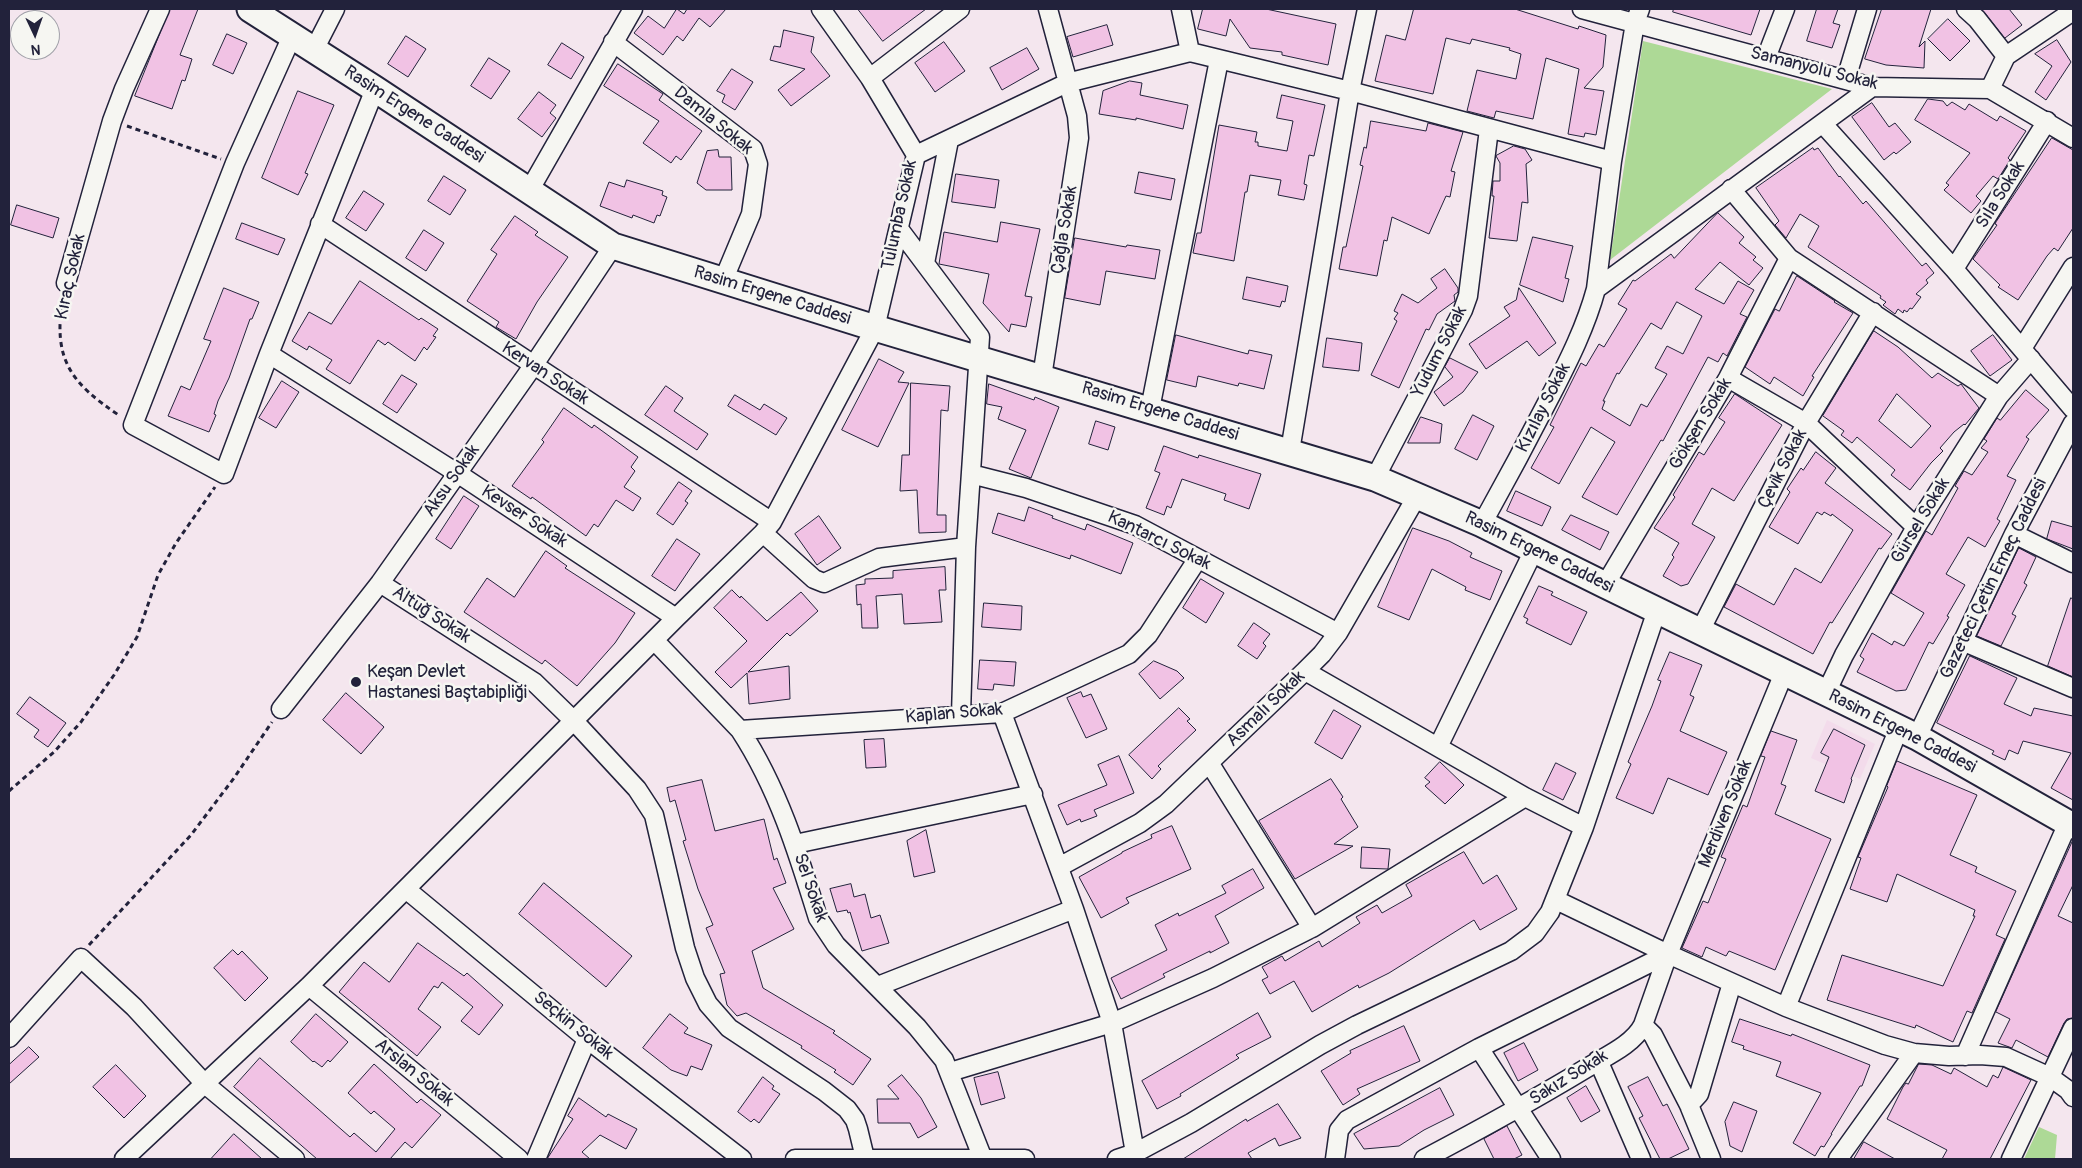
<!DOCTYPE html>
<meta charset="utf-8">
<style>
body{margin:0}
#map{position:relative;width:2082px;height:1168px;overflow:hidden;background:#f4e6ee;font-family:Pangolin,sans-serif}
canvas{display:block}
.frame{position:absolute;inset:0;border:10px solid #22223b;pointer-events:none}
.north{position:absolute;left:10px;top:10px;width:50px;height:50px;box-sizing:border-box;background:#f6f6f2;border:1px solid #a1a1a9;border-radius:50%;rotate:177deg;font-size:14px;font-weight:700;line-height:20px;text-align:center;color:#22223b}
.north::after{content:'';display:block;margin:auto;width:18px;height:22px;background:#22223b;clip-path:polygon(50% 0,100% 100%,50% 72%,0 100%)}
</style>
<div id="map">
<canvas width="2082" height="1168"></canvas>
<div class="frame"></div>
<div class="north">N</div>
</div>
<script>
const context = document.querySelector('canvas').getContext('2d');
context.lineJoin = 'round';
function fillPath(path, color) {
  context.fillStyle = color;
  context.fill(path, 'evenodd');
}
function stroke(path, color, width, dash) {
  context.strokeStyle = color;
  context.lineWidth = width;
  context.lineCap = dash ? 'butt' : 'round';
  context.setLineDash(dash || []);
  context.stroke(path);
}
function write(font, color, halo, rows, align = 'center') {
  context.font = font + ' Pangolin,sans-serif';
  context.lineWidth = 5;
  context.setLineDash([]);
  context.textBaseline = 'middle';
  context.strokeStyle = halo;
  context.fillStyle = color;
  for (const [text, x, y, turn = 0] of rows) {
    context.save();
    context.translate(x, y);
    context.rotate((+turn || 0) * Math.PI / 180);
    context.textAlign = isNaN(turn) ? turn : align;
    if (halo) context.strokeText(text, 0, 0);
    context.fillText(text, 0, 0);
    context.restore();
  }
}
const built = new Path2D(`
 M1827 720 1875 744 1860 779 1811 758Z`);
const green = new Path2D(`
 M1643 41 1832 89 1610 260Z
 M2039 1127 2057 1135 2055 1159H2024Z`);
const building = new Path2D(`
 M170 9H198L180 55 192 59 185 81 182 80 172 109 135 96Z
 M677 9 684 14 687 9H726L710 27 699 18 683 41 677 36 663 55 634 33 648 16 664 28Z
 M858 9H926L883 41Z
 M1203 9H1266L1336 24 1328 65 1282 55V52L1250 48 1230 19 1226 36 1198 29Z
 M1414 9H1515L1578 29 1579 26 1606 35 1603 67 1584 88 1604 91 1596 135 1585 133 1584 137 1568 134 1579 69 1546 58 1533 119 1496 111 1494 118 1467 111 1477 70 1516 79 1521 54 1509 50 1510 48 1472 39 1470 44 1446 38 1433 94 1375 81 1386 35 1405 40Z
 M1674 9H1760L1751 35 1673 12Z
 M1817 9H1838L1833 23 1840 25 1832 48 1807 41Z
 M1882 9H1931L1919 47 1925 41 1924 68 1886 65 1865 59Z
 M1982 9H2009L2022 25 2005 38Z
 M1948 19 1970 41 1950 61 1928 39Z
 M1107 25 1113 45 1073 57 1067 37Z
 M784 30 814 37 811 52 830 76 791 106 778 90 805 69 770 60 774 46 780 47Z
 M227 34 247 43 233 74 213 65Z
 M406 36 426 49 408 77 388 64Z
 M2057 40 2071 62 2046 100 2035 92 2052 66 2035 54Z
 M944 42 965 71 935 92 915 63Z
 M562 43 584 57 571 79 548 65Z
 M1027 48 1039 69 1002 90 990 68Z
 M489 58 510 71 491 99 471 86Z
 M618 64 663 94 659 100 702 131 681 160 676 156 671 163 643 143 659 121 604 86Z
 M732 69 753 82 735 110 722 102 725 95 717 91Z
 M1130 81 1142 83 1140 95 1188 105 1183 129 1136 118V120L1099 114 1103 91Z
 M298 91 334 105 305 173 308 174 298 195 262 178Z
 M539 92 556 105 550 113 556 118 542 137 518 119Z
 M1282 95 1325 105 1314 156 1309 155 1304 184 1307 185 1304 200 1278 195 1281 180 1250 175 1247 192H1245L1234 261 1193 253 1197 233H1201L1219 125 1257 132 1255 142H1258V146L1287 151 1293 121 1277 118Z
 M1928 99 1943 101 1947 106 1952 102 1965 110 1969 104 1997 121 2000 116 2026 131 2008 158 2010 160 1998 179 1993 176 1976 196 1981 201 1971 213 1944 190 1949 185 1946 183 1970 153 1915 120Z
 M1872 103 1889 127 1895 123 1911 142 1896 154 1894 152 1884 160 1852 117Z
 M1371 121 1426 131 1428 123 1463 132 1451 171 1455 172 1450 197 1446 196 1429 234 1392 217 1387 241 1384 240 1377 276 1339 269 1343 247H1346L1363 166 1360 165 1364 147 1366 148Z
 M2052 138 2073 150V228L2058 251 2054 248 2047 256 2018 300 1998 287 2000 285 1973 259 1997 225 1995 224 1996 222Z
 M1514 146 1525 149 1532 160 1526 164 1528 203 1522 202 1517 241 1489 238 1494 196H1492L1493 181H1500V163L1496 156Z
 M1813 148 1814 150 1818 148 1839 177 1840 176 1863 204 1866 201 1922 266 1926 263 1934 273 1926 280 1928 283 1916 294 1921 297 1912 309 1910 308 1907 312 1904 310 1903 313 1898 309 1895 314 1883 305 1886 302 1880 298 1881 296 1808 247 1819 226 1800 214 1786 238 1775 225 1779 221 1756 188Z
 M718 150 719 157H731L732 190H706L697 183 707 151Z
 M1139 172 1175 179 1171 200 1135 193Z
 M956 174 999 180 995 208 952 202Z
 M444 176 466 190 450 215 428 201Z
 M627 180 663 191 662 195 667 197 660 216 657 215 654 223 633 215 632 218 600 206 609 182 624 187Z
 M364 191 384 204 366 231 346 218Z
 M17 205 59 218 53 238 11 225Z
 M1718 213 1744 237 1739 243 1756 257 1753 260 1763 268 1749 285 1720 262 1695 289 1724 304 1738 281 1754 290 1740 314 1747 317 1727 356 1723 353 1718 362 1708 357 1663 441 1661 440 1617 515 1582 497 1615 442 1591 427 1559 484 1531 468 1554 427 1550 425 1581 363 1586 366 1599 344 1604 347 1627 309 1618 304 1633 280 1635 281 1671 254 1674 258ZM1677 302 1702 316 1683 354 1667 346 1655 368 1667 374 1647 407 1641 404 1630 426 1602 409 1605 401H1603L1617 373 1619 374 1651 323 1661 329Z
 M515 216 538 232 535 235 568 257 537 302 516 339 496 327 499 322 467 301 497 254 491 250Z
 M1001 222 1040 229 1025 296 1032 297 1026 327 1011 324 1009 332 983 303 989 274 939 264 944 232 997 242Z
 M242 223 285 239 278 255 236 239Z
 M424 230 444 243 426 271 406 258Z
 M1533 237 1573 246 1565 278 1569 279 1563 302 1520 285Z
 M1075 238 1126 247 1127 245 1160 250 1155 279 1106 271 1100 305 1065 298Z
 M1445 269 1458 288V292L1454 295 1455 301 1437 314 1429 330 1426 329 1399 388 1371 375 1397 321 1394 319 1398 313 1394 311 1402 294 1418 303 1437 288 1431 279Z
 M1797 276 1835 301 1834 302 1853 313 1812 376 1814 377 1803 396 1774 377 1770 384 1745 367 1775 309 1779 311Z
 M1247 277 1288 286 1285 302 1282 301 1280 307 1243 299Z
 M360 281 419 320 421 318 438 329 433 336 436 337 427 350 424 347 415 361 388 342 385 345 378 340 350 384 326 369 332 360 309 346 307 350 292 341 309 312 331 324Z
 M224 288 259 302 252 319H250L229 378 218 401 214 414 216 415 209 432 168 416 181 386 190 390 211 341 204 339Z
 M1519 288 1556 343 1539 356 1527 341 1486 369 1469 344 1510 316 1504 307 1516 300Z
 M1874 331 1898 347 1932 378 1938 373 1958 386 1961 384 1979 408 1965 425 1964 424 1954 432 1940 448 1943 451 1931 463 1910 490 1891 475 1895 470 1857 437 1852 443 1841 435 1844 431 1823 416ZM1897 394 1931 426 1911 448 1879 421Z
 M1176 335 1248 354 1249 350 1272 355 1264 389 1239 383 1238 386 1198 376 1196 387 1167 380Z
 M1993 335 2012 360 1990 376 1971 351Z
 M1327 338 1362 343 1359 371 1323 367Z
 M1450 358 1478 372 1463 392 1444 406 1434 392 1453 377 1445 367Z
 M879 359 904 372 898 382 909 383 878 447 842 430Z
 M402 375 417 384 397 413 383 404Z
 M282 381 299 392 276 428 259 418Z
 M911 383 950 386 948 411 941 410 937 515H946V532L919 533 917 490 900 491 902 455H909Z
 M989 384 1034 400 1035 397 1059 407 1031 478 1009 469 1026 430 998 419 1002 407 987 404Z
 M666 386 683 398 674 411 708 434 697 450 645 415Z
 M2026 390 2049 410 2026 437 2029 439 2007 476 2016 480 1997 519 2000 521 1985 547 1968 537 1946 574 1965 585 1947 616 1949 617 1933 644 1929 642 1906 690 1896 691 1857 672 1864 659 1860 656 1872 633 1892 645 1894 641 1904 646 1924 613 1891 593 1926 531 1932 535 1958 488 1955 486 1964 471 1972 475 1988 452 1981 448 1987 441 1984 439 1997 418 2000 420Z
 M1735 394 1782 425 1734 501 1712 488 1692 524 1715 537 1688 584 1681 586 1663 576 1674 557 1672 555 1679 543 1654 528 1675 497 1673 495 1699 452 1704 455 1725 422 1719 418Z
 M735 395 760 410 764 404 787 418 776 435 728 406Z
 M564 408 592 428 594 425 638 457 631 467 635 471 624 487 641 498 633 511 616 500 598 527 594 524 586 536 532 497 531 499 512 486 544 442 542 440Z
 M1473 415 1494 426 1477 460 1455 449Z
 M1421 417 1442 424 1440 443H1408Z
 M1096 421 1115 427 1108 450 1089 444Z
 M1164 446 1198 458 1199 455 1261 474 1249 509 1224 500 1226 494 1182 479 1171 508 1167 506 1164 515 1146 508 1160 473 1155 471Z
 M1816 452 1836 468 1825 483 1892 534 1881 549 1879 548 1832 623 1830 622 1813 654 1724 607 1736 584 1774 605 1795 568 1821 583 1853 530 1832 514 1831 516 1824 512 1822 515 1817 512 1798 544 1769 527 1790 492 1787 489 1801 468 1803 470Z
 M679 482 692 491 685 501 688 503 673 525 657 514Z
 M1516 491 1551 507 1542 526 1507 511Z
 M464 496 479 506 451 549 436 539Z
 M1029 507 1053 516 1052 518 1085 530 1087 524 1133 543 1121 574 1071 555 1070 559 992 533 998 513 1024 521Z
 M1571 515 1609 532 1600 550 1562 530Z
 M819 516 841 548 817 565 795 534Z
 M2052 521 2073 527V549L2047 539Z
 M1413 528 1449 541 1472 553 1470 557 1502 571 1490 600 1465 590 1466 587 1432 569 1409 620 1378 607Z
 M677 539 700 554 675 591 652 576Z
 M2019 548 2036 557 2024 583 2027 585 2012 614 2016 616 2001 646 1977 636Z
 M546 551 567 566 565 568 635 613 615 643 577 686 545 660 542 664 464 612 487 578 514 597Z
 M945 567 946 590H939L942 622 904 624 902 594 876 596 878 628H862L861 604 857 605 856 585 865 584V579L893 578V571Z
 M1201 579 1224 593 1206 623 1183 608Z
 M1539 586 1553 592 1551 595 1587 612 1571 645 1526 623 1528 619 1524 617Z
 M732 590 740 598 741 596 767 621 801 592 818 611 790 636 787 633 748 672 789 666 790 699 749 704 747 673 731 688 715 672 747 641 714 608Z
 M2071 598 2073 599V677L2048 666Z
 M984 603 1022 606 1021 630 982 627Z
 M1254 623 1270 634 1263 643 1266 646 1257 659 1238 646Z
 M1670 652 1702 665 1690 695 1694 697 1680 731 1727 752 1708 795 1668 778 1653 814 1616 798 1631 764 1628 762 1652 706 1661 681 1658 680Z
 M1970 656 2017 678 2004 704 2031 716 2034 708 2073 716V800L2051 788 2071 753 2023 741 2018 754 2009 750 2005 760 1992 754 1994 751 1937 723Z
 M980 660 1016 662 1014 686 994 684 993 690 978 689Z
 M1154 661 1177 671 1184 678 1160 699 1139 674Z
 M1081 692 1083 697 1091 694 1107 729 1086 738 1067 698Z
 M346 693 384 727 361 754 323 720Z
 M30 697 66 723 48 747 34 737 39 730 17 714Z
 M1179 708 1190 719 1187 721 1196 730 1158 766 1161 769 1152 779 1129 755Z
 M1334 710 1361 726 1342 759 1315 743Z
 M1834 729 1865 745 1851 779 1852 780 1844 803 1815 791 1829 757 1821 753Z
 M1771 731 1797 740 1781 784 1786 786 1775 814 1831 839 1775 970 1729 951 1726 956 1706 947 1702 957 1682 948 1703 901 1708 903 1726 859 1721 857 1743 805 1747 807 1765 757 1761 756Z
 M884 739 886 767 866 768 864 740Z
 M1119 756 1134 793 1094 810 1097 816 1081 822 1080 819 1067 825 1058 805 1107 785 1098 765Z
 M1897 761 1977 795 1950 855 1977 867 1975 872 2016 891 1996 935 2005 939 1972 1013 1967 1011 1953 1042 1916 1025 1915 1028 1827 1000 1842 955 1943 986 1975 916H1973L1975 910 1897 874 1887 902 1850 889 1861 858 1858 857 1888 787 1887 786Z
 M1440 762 1464 785 1445 804 1425 786 1430 782 1425 778Z
 M1556 763 1576 773 1563 800 1543 790Z
 M1331 779 1343 797 1341 799 1358 827 1334 844 1353 846 1295 879 1259 821Z
 M702 780 715 831 764 819 774 860 777 858 786 883 773 888 794 929 752 951 763 988 835 1031 833 1033 871 1059 853 1085 834 1072 836 1070 801 1048 802 1046 746 1013 737 1016 727 1005 720 974 725 973 706 928 713 925 698 889 683 841 686 840 675 800 670 802 667 788Z
 M1172 826 1191 869 1126 898 1129 903 1101 918 1079 877 1122 853V852L1152 838 1151 835Z
 M926 830 935 872 914 877 907 841Z
 M2073 840V885L2058 916 2073 923V1018L2067 1019 2064 1023 2048 1057 2016 1040 2012 1048 1998 1043 2010 1019 1996 1012Z
 M1362 847 1390 849 1388 869 1361 868Z
 M1464 852 1483 884 1497 875 1517 909 1480 930 1474 920 1389 973 1359 988 1358 985 1312 1012 1294 981 1270 994 1262 980 1268 977 1262 967 1282 956 1285 961 1319 941 1322 947 1360 923 1356 917 1377 905 1382 913 1412 896 1406 885Z
 M1253 869 1264 888 1215 916 1229 943 1210 953V951L1163 974 1165 977 1121 999 1111 978 1167 950 1155 925 1178 913 1179 916 1226 893 1222 886Z
 M544 883 632 956 606 987 519 914Z
 M851 884 854 897 865 894 871 918 880 915 889 943 862 951 850 912 848 913 847 910 837 912 830 889Z
 M418 943 464 976 467 973 503 1005 479 1035 461 1021 473 1007 442 982 438 988 434 986 418 1009 441 1027 417 1056 339 992 364 962 389 982Z
 M233 950 238 955 242 951 268 978 245 1001 214 968Z
 M1258 1013 1271 1037 1236 1055 1239 1058 1180 1094 1181 1096 1157 1109 1142 1081Z
 M316 1014 348 1042 330 1062 328 1060 322 1067 314 1061 313 1062 291 1042Z
 M670 1014 688 1028 684 1033 712 1045 702 1070 691 1066 687 1076 671 1070 643 1048Z
 M1740 1019 1791 1036 1792 1034 1870 1065 1862 1086H1860L1831 1134H1832L1824 1147 1821 1146 1815 1156 1793 1143 1821 1093 1776 1076 1781 1062 1743 1049 1744 1046 1732 1042Z
 M1404 1026 1420 1061 1357 1089 1360 1094 1343 1105 1321 1071 1351 1053 1350 1051Z
 M1524 1043 1538 1070 1518 1081 1504 1053Z
 M29 1047 39 1057 9 1084V1065Z
 M260 1058 350 1137 354 1133 376 1152 395 1129 374 1111 371 1114 348 1093 374 1064 417 1103 421 1099 441 1115 412 1148 405 1142 390 1159H317L234 1087Z
 M1919 1064 1932 1065 1951 1074 1954 1068 1987 1087 1993 1075 1998 1078 2003 1067 2031 1080 1990 1159H1942L1947 1150 1887 1119 1903 1087 1906 1083 1908 1084Z
 M116 1065 146 1096 124 1118 93 1087Z
 M998 1072 1005 1098 981 1105 974 1078Z
 M902 1075 921 1098 937 1127 918 1138 910 1123H878L877 1099H899L888 1086Z
 M763 1077 774 1086 772 1089 780 1094 759 1123 754 1119 751 1122 738 1112Z
 M1648 1077 1663 1106 1667 1104 1689 1149 1668 1159H1660L1639 1118 1643 1116 1628 1087Z
 M1586 1086 1600 1111 1581 1122 1567 1098Z
 M1440 1088 1454 1115 1424 1130 1399 1146 1364 1149 1354 1134Z
 M579 1098 606 1117 608 1114 637 1129 626 1149 600 1135 582 1152 590 1159H547L573 1119 568 1116Z
 M1734 1102 1757 1111 1742 1152 1730 1146 1725 1122Z
 M1278 1104 1301 1138 1279 1146 1275 1138 1248 1153 1252 1159H1183L1246 1119 1247 1121Z
 M1507 1126 1522 1155 1514 1159H1494L1484 1139Z
 M234 1134 262 1159H211Z
 M1864 1142 1895 1159H1854Z`);
const path = new Path2D(`
 M127 126 221 159
 M63 297C52 360 71 383 120 416
 M9 791 54 752 81 722 114 675 137 637 158 575 176 543 215 487
 M89 945 191 835 234 778 272 722`);
const street = new Path2D(`
 M1181 9 1190 52
 M1582 9 1872 87 1990 89 2073 138
 M1966 9 1977 19 2006 56
 M292 36 235 163 133 425 224 474 269 354 375 89
 M613 42 753 149 758 164 751 214 723 281
 M314 50 335 9
 M1766 58 1785 9
 M870 78 960 9
 M1846 79 1867 9
 M1990 89 2006 56 2073 11
 M1823 124 1954 269 2073 409
 M916 155 1067 83 1190 52 1350 91 1612 161
 M1731 189 1789 258 1999 396
 M529 191 633 9
 M320 224 772 522
 M899 229 980 337 966 547 961 715
 M925 263 949 140
 M1954 269 2047 121
 M66 283 112 121 124 89 160 9
 M1596 289 1872 87
 M2023 347 2073 267
 M269 354 457 473 676 618
 M1042 377 1079 138 1077 116 1048 9
 M1728 378 1806 423 1916 527
 M1150 409 1219 60
 M1290 451 1350 91 1367 9
 M971 474 1026 488 1135 525 1338 633
 M1375 478 1463 310 1468 296 1489 129
 M1482 524C1506 481 1529 438 1551 395 1569 360 1586 326 1596 289L1612 161 1635 23 1640 9
 M763 533 814 579 824 583 879 558 966 547
 M2014 534 2073 563
 M380 583 534 682 574 721 637 789 654 815 685 948 695 978 708 1004 729 1028 824 1091 847 1109 855 1120 858 1129 865 1158
 M1605 585 1728 378 1789 258
 M1700 631 1806 423 1873 312
 M654 640 740 730C778 788 798 853 818 918L836 945 917 1027 944 1060 983 1159
 M1962 641 2073 688
 M1305 671 1525 797 1584 827
 M1826 693 1844 655 1916 527 1999 396 2031 359
 M281 709 380 583 533 366 613 246
 M1002 713 1074 909 1112 1023 1135 1153
 M740 730 1002 713 1129 654 1148 635 1197 560
 M1917 737 2014 534 2073 423
 M1438 747 1534 550
 M1210 764 1312 928
 M795 844 1033 794
 M1059 867 1140 823 1166 804 1305 671 1322 654 1338 633 1417 496
 M407 890 587 1039 742 1159
 M1556 900 1668 954 1786 1007 1885 1045 1914 1053 1949 1056 1980 1055 2006 1057 2050 1077 2068 1090 2073 1097
 M309 986 519 1159
 M878 986 1074 909
 M1786 1007 1899 728
 M1643 1025 1653 1035 1689 1105 1711 1159
 M9 1038 81 958 134 1007 205 1084 295 1159
 M1479 1048 1551 1159
 M1965 1056 2068 823
 M1598 1060 1641 1159
 M950 1072 1112 1023 1213 978 1312 928 1525 797
 M1689 1105 1699 1094 1732 983
 M124 1159 309 986 676 618 763 533 772 522 875 328 916 155 870 78 821 9
 M536 1159 587 1039
 M795 1159H1025
 M1117 1159 1135 1153 1191 1123 1320 1045 1357 1025 1511 951 1535 933 1550 912 1584 827 1657 610
 M1335 1159 1339 1130 1347 1120 1479 1048 1668 954
 M1424 1159C1479 1130 1532 1101 1585 1069 1604 1057 1633 1045 1643 1025L1668 954 1784 673
 M1838 1159 1914 1053
 M2011 1159 2073 1028`);
const secondary = new Path2D(`
 M250 9 375 89 613 246 875 328 1375 478 1482 524 1605 585 1917 737 2073 826`);
const markers = [
 [356,682,6,"#22223b"]
];
const streetNames = [
 ["Samanyolu Sokak",1814,69,14],
 ["Rasim Ergene Caddesi",414,115,33],
 ["Damla Sokak",713,121,39],
 ["Sıla Sokak",2001,195,-58],
 ["Tulumba Sokak",900,215,-78],
 ["Çağla Sokak",1065,230,-81],
 ["Kıraç Sokak",71,277,-78],
 ["Rasim Ergene Caddesi",772,296,17],
 ["Yudum Sokak",1440,352,-63],
 ["Kervan Sokak",545,374,33],
 ["Kızılay Sokak",1544,408,-63],
 ["Rasim Ergene Caddesi",1160,412,17],
 ["Gökşen Sokak",1701,424,-59],
 ["Çevik Sokak",1783,469,-63],
 ["Aksu Sokak",452,481,-55],
 ["Kevser Sokak",524,517,33],
 ["Gürsel Sokak",1921,521,-59],
 ["Kantarcı Sokak",1159,541,26],
 ["Rasim Ergene Caddesi",1539,553,26],
 ["Gazeteci Çetin Emeç Caddesi",1994,579,-64],
 ["Altuğ Sokak",431,615,33],
 ["Asmalı Sokak",1266,709,-44],
 ["Kaplan Sokak",954,714,-5],
 ["Rasim Ergene Caddesi",1902,732,27],
 ["Merdiven Sokak",1726,814,-68],
 ["Sel Sokak",810,888,71],
 ["Seçkin Sokak",573,1026,39],
 ["Arslan Sokak",414,1073,39],
 ["Sakız Sokak",1569,1078,-32]
];
const poiNames = [
 ["Keşan Devlet",367,672],
 ["Hastanesi Baştabipliği",367,693]
];
fillPath(built, '#f3dbeb');
fillPath(green, '#add996');
fillPath(building, '#f1c2e4');
stroke(building, '#22223b', 1);
stroke(street, '#22223b', 21);
stroke(secondary, '#22223b', 29);
stroke(path, '#22223b', 3, [5, 4]);
stroke(street, '#f6f6f2', 18);
stroke(secondary, '#f6f6f2', 25);
for (const [x, y, r, color] of markers) {
  const dot = new Path2D();
  dot.arc(x, y, r, 0, 2 * Math.PI);
  context.fillStyle = color;
  context.fill(dot);
  stroke(dot, '#f6f6f2', 2);
}
write('18px', '#22223b', '#f6f6f2', streetNames);
write('18px', '#22223b', '#f6f6f2', poiNames, 'left');
</script>
